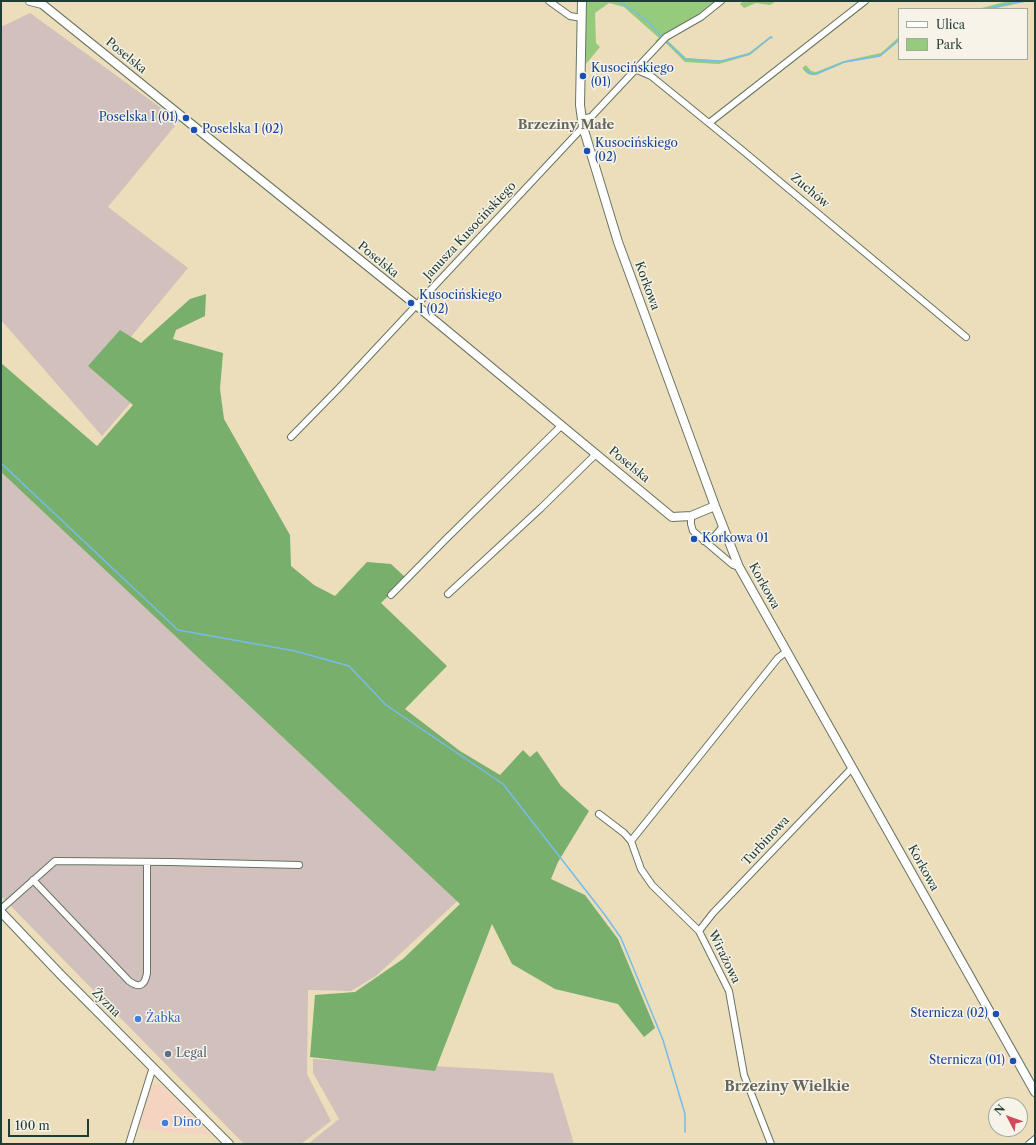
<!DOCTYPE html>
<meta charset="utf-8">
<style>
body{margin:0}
#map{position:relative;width:1036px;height:1145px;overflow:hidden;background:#ecdebb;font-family:"Libre Caslon Text",serif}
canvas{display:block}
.frame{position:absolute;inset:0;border:2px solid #1f3d34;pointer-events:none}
.legend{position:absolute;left:898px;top:8px;width:130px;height:52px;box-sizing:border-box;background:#f7f3e8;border:1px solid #a1aaa0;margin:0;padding:5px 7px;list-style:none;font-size:12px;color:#1f3d34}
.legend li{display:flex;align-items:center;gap:8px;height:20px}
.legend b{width:20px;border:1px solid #a1aaa0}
.north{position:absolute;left:988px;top:1097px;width:40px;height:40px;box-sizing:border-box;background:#f7f3e8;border:1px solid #a1aaa0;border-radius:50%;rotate:311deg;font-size:11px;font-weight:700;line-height:16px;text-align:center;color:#1f3d34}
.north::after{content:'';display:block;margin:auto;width:14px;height:18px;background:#d1495b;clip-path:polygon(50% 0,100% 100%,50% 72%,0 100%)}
.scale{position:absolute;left:8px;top:1119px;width:81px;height:18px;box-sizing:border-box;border:2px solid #1f3d34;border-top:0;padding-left:5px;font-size:12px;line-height:14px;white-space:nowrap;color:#1f3d34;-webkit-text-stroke:3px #f7f3e8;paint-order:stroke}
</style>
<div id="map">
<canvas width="1036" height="1145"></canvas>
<div class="frame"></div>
<ul class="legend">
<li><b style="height:5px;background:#fff"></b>Ulica</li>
<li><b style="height:11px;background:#96cb7d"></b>Park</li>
</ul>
<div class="north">N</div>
<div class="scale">100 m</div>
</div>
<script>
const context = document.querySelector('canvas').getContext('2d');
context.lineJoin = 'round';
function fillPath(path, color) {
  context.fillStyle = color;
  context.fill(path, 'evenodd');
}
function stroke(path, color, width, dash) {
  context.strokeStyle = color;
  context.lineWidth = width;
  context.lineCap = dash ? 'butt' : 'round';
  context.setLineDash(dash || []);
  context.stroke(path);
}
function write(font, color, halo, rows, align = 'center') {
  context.font = font + ' "Libre Caslon Text",serif';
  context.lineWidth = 3;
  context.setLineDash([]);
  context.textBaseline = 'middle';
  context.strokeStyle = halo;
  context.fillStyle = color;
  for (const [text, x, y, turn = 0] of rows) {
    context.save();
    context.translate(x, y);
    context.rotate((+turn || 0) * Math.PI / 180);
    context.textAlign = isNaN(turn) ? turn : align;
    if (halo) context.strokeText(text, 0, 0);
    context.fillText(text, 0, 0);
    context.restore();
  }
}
const built = new Path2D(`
 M161 1084 211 1135 143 1130 139 1126 152 1085Z`);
const industrial = new Path2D(`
 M30 13 179 121 108 207 188 268 101 373 133 400 102 436 1 320V27Z
 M1 472 345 795 465 894 376 976 351 991 308 990 307 1074 331 1121 301 1144H244L1 896Z
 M313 1059 553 1073 574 1144H308L339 1119 313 1073Z`);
const green = new Path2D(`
 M586 1H720L701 16 657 42 655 41 659 38 624 7 609 3 595 13 596 43 600 47 586 64Z
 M743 1H777L770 5 756 3 744 8 740 4Z
 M1008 1H1030L992 9H978Z
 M677 33 668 41 686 58 721 61 749 53 771 36 772 37 750 55 719 64 685 62 664 41Z
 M899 37V41L881 56 844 63 816 75C809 76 806 73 802 68L806 65 811 71 816 72 844 61 881 53Z`);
const forest = new Path2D(`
 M206 294 205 316 176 330 173 339 223 353 220 389 224 419 290 535 291 566 314 585 335 596 367 562 391 564 406 578 381 603 447 666 405 709 460 751 500 775 523 750 530 757 537 751 561 786 589 811 558 862 551 879 585 895 618 939 655 1028 644 1037 618 1004 555 989 512 964 492 924 435 1071 310 1057 315 995 355 992 403 959 460 904 1 472V363L97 446 133 405 88 366 120 330 141 343 190 299Z`);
const stream = new Path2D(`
 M619 1 645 19 661 36
 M986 9 1012 3 1026 1
 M667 42 685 59 721 61 749 54 771 37 772 38
 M805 70 812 74H816L844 62 880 56 899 40
 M1 463 178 630 295 651 349 666 386 705 503 784 605 915 621 938 663 1040 685 1114V1132`);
const minor = new Path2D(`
 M549 1 570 16 582 18
 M635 69 651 76 742 150 966 337
 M582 119 591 117 666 37 701 17 721 1
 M709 123 865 1
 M291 437 338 389 583 127
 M691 516V524L693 531 733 565 739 567
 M704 541 715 536 723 526
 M448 594 541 508 596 454
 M391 595 445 540 562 425
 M599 814 624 833 631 841 641 869 652 885 699 931 729 991 744 1075 771 1144
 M631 841 778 658 786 652
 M33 880 129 981C140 989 145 985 147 973V862
 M1 909 55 861 170 862 299 865
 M699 931 713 913 852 768
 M129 1144 153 1067
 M1029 1144 1035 1139`);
const tertiary = new Path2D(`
 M30 1 42 4 416 305 672 517 691 516 715 506
 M582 1 580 105 583 127 618 242 715 506 739 567 1035 1092
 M1 912 60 974 229 1144`);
const markers = [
 [583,76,4,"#1a4fb4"],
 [186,118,4,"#1a4fb4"],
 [194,130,4,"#1a4fb4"],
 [587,151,4,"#1a4fb4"],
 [411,303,4,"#1a4fb4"],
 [694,539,4,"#1a4fb4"],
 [996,1014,4,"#1a4fb4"],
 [138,1019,4,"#3f7fe0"],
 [168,1054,4,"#5c6f8a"],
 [1013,1061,4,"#1a4fb4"],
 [165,1123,4,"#3f7fe0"]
];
const streetNames = [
 ["Poselska",126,56,39],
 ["Zuchów",810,191,40],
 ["Janusza Kusocińskiego",470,231,-47],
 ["Poselska",378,260,39],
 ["Korkowa",647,286,70],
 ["Poselska",629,465,39],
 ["Korkowa",764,586,61],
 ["Turbinowa",766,841,-47],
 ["Korkowa",923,868,61],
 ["Wirażowa",724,957,64],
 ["Żyzna",106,1003,45]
];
const transitNames = [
 ["Kusocińskiego",591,69],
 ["(01)",591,83],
 ["Poselska I (01)",178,118,"right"],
 ["Poselska I (02)",202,130],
 ["Kusocińskiego",595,144],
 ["(02)",595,158],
 ["Kusocińskiego",419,296],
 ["I (02)",419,310],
 ["Korkowa 01",702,539],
 ["Sternicza (02)",988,1014,"right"],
 ["Sternicza (01)",1005,1061,"right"]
];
const shopNames = [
 ["Żabka",146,1019],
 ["Dino",173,1123]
];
const serviceNames = [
 ["Legal",176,1054]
];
const neighbourhoodNames = [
 ["Brzeziny Małe",566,125]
];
const quarterNames = [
 ["Brzeziny Wielkie",787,1087]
];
fillPath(built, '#f5d3c1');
fillPath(industrial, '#d1c0bc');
fillPath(green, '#96cb7d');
fillPath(forest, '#78af6c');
stroke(stream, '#76bbed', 1.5);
stroke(minor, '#677563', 8);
stroke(tertiary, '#677563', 10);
stroke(minor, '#fff', 6);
stroke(tertiary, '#fff', 8);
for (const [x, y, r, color] of markers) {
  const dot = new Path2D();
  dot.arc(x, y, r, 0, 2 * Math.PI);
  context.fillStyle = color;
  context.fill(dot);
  stroke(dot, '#f7f3e8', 1.5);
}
write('12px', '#1f3d34', '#f7f3e8', streetNames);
write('12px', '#164399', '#f7f3e8', transitNames, 'left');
write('12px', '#366cbe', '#f7f3e8', shopNames, 'left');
write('12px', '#4e5e75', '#f7f3e8', serviceNames, 'left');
write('bold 13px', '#64655b', '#f7f3e8', neighbourhoodNames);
write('bold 14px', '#64655b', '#f7f3e8', quarterNames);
</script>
